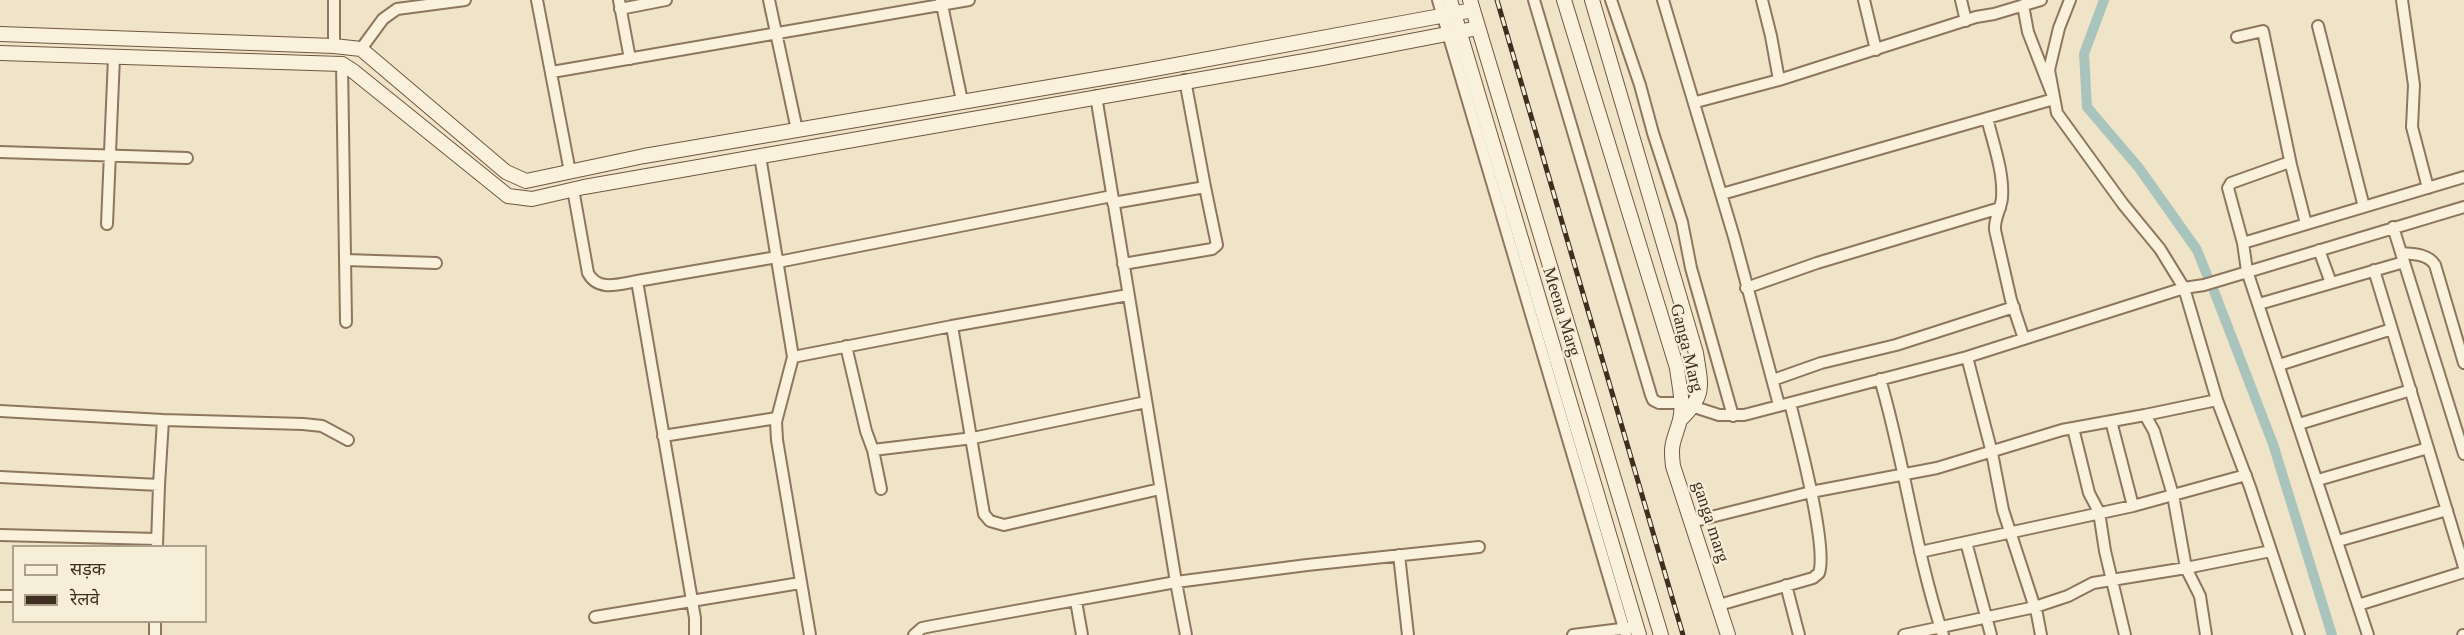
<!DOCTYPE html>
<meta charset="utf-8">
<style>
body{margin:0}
#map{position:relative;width:2464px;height:635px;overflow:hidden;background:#f0e4c8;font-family:"Times New Roman","Noto Sans Devanagari",serif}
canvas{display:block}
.legend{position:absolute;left:12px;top:545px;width:195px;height:78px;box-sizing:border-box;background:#f7eed8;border:2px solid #ada18e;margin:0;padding:8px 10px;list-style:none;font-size:18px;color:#3d2e20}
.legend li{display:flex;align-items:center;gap:12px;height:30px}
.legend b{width:30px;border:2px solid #ada18e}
</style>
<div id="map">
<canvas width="2464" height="635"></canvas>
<ul class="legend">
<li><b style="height:8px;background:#faf1dc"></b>सड़क</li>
<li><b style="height:8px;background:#3d2e20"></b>रेलवे</li>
</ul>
</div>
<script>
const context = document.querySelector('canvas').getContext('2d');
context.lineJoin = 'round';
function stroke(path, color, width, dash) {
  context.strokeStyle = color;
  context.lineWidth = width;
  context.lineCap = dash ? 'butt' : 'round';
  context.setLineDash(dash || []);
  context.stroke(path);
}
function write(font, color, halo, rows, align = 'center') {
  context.font = font + ' "Times New Roman",serif';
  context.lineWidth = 4.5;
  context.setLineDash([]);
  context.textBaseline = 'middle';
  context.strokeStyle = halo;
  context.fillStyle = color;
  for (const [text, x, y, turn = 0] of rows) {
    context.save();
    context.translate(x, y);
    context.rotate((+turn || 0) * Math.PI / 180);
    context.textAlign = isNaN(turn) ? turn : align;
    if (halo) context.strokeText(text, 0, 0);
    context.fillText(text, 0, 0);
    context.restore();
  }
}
const canal = new Path2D(`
 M2104 0 2084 54 2087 107 2139 168 2197 250 2207 275
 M2214 291 2273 444 2332 635`);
const street = new Path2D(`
 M537 0 570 172
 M619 0 630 59
 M769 0 797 130
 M941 0 962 101
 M1438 0 1626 635
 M1534 0 1651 395 1653 400 1659 403H1682L1719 415H1744L1967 357 2184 288 2204 285 2464 207
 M1611 0 1640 85 1653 133 1682 222 1691 268 1733 416
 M1663 0 1734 237 1779 405
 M1762 0 1771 36 1779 80
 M1864 0 1876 50
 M1961 0 1966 21
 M2070 0 2059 28 2049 70 2057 113 2123 204 2160 249 2184 288 2217 400 2250 487 2299 635
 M2402 0 2414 85 2412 127 2428 188
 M620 9 666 0
 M2318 26 2364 207
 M2237 37 2263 31 2291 165
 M334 46V0
 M361 49 383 19 397 9 465 0
 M342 64 346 322
 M552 72 969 0
 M1096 96 1176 582 1307 565 1479 547
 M1696 102 1779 80 1976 17 1994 14 2041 0
 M1987 118C1993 143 2004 172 2002 198 2001 209 1994 218 1995 230L2011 300 2024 339
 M0 152 187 158
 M760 156 793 357 776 422 777 440 810 635
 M573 189 588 273C598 292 619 284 637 281L695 618V635
 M1722 194 2054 99 2028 32 2023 5
 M1113 203 1205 187 1185 80
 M107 224 114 57
 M2393 227 2464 454
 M2243 243 2228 188 2231 183 2287 163 2291 165 2306 224
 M2319 250 2331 283
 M2401 253C2414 254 2428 254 2435 265L2464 363
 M346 260 436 263
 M778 262 1112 196
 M1123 264 1212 249 1217 245 1205 187
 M2374 270 2464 567
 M637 281 777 257
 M1746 288 1817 263 2000 208
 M1128 295 952 326 984 514 990 521 1004 525 1160 489
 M2259 304 2404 262
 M846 346 866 431 873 450 973 438 1146 402
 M793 357 952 326
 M1967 357 1992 453 2003 510 2037 614 2041 635
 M2279 365 2392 329
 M1880 379C1905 463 1915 551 1943 635
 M1773 380 1821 363 1896 345 2014 307
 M0 411 163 420 159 485 0 477
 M2145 415 2217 400
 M163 420 303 424 322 426 348 440
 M2111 421 2133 506
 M2299 424 2411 390
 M2073 428 2089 493 2099 512 2105 551 2125 635
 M663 436 777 418
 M873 450 881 489
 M2318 480 2428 448
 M1691 522 1811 492 1937 468 2062 430 2145 415 2154 431 2173 495 2186 568 2200 596 2206 635
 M0 535 157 539
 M2338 541 2447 510
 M1966 542 1991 635
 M157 545 159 485
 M1920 552 2133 506 2246 475
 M1399 555 1408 635
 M1786 585 1799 635
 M0 596H14
 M1076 601 1082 635
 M1719 605 1813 578 1819 573C1828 546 1798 435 1790 403
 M2358 605 2464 572
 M595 617 800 583
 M155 635V622
 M914 635 922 628 932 626 1176 582 1186 635
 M1573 635 1629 628
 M1904 635 2035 607 2068 596 2093 583 2186 568 2271 551
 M2368 635 2247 271 2243 243 2464 177
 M2463 635H2464`);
const secondary = new Path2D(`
 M1450 0 1639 635
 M1470 0 1661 635
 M1564 0 1677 368C1679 385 1684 403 1680 420 1674 442 1670 442 1673 466L1728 635
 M1592 0 1696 353C1701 386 1706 395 1680 420
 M0 34 334 46 361 49 506 172 526 181 644 156 1138 72 1473 10
 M0 53 342 64 353 71 508 196 532 199 584 187 1322 58 1478 28`);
const rail = new Path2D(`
 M1497 0 1683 635`);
const streetNames = [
 ["Meena Marg",1561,312,73],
 ["Ganga Marg",1686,348,76],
 ["ganga marg",1710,522,72]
];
stroke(canal, '#a9c4bc', 10);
stroke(street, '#8d765c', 14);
stroke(secondary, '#6f573f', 16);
stroke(street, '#faf1dc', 10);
stroke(secondary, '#faf1dc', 14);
stroke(rail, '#3d2e20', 5);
stroke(rail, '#f7eed8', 3, [9]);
write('18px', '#3d2e20', '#f7eed8', streetNames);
</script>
